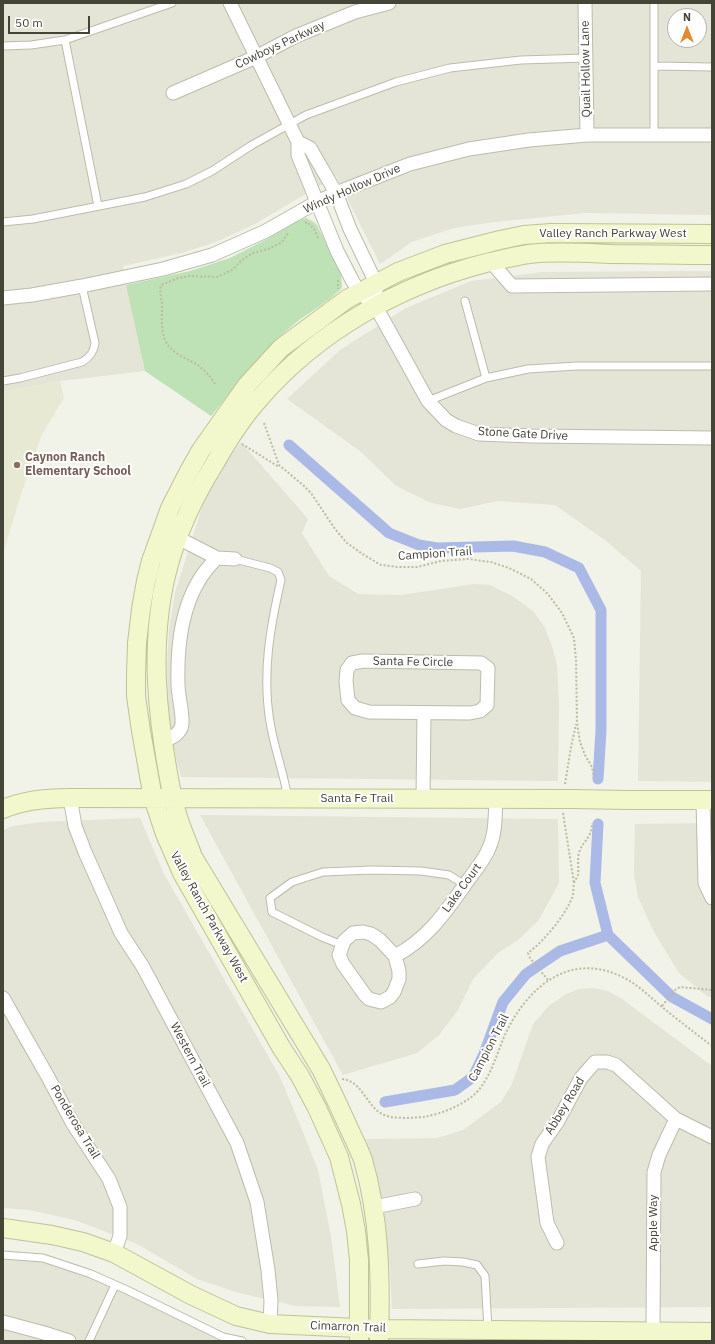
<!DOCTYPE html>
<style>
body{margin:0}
#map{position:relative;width:715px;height:1344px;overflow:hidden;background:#f1f2e8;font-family:"IBM Plex Sans",sans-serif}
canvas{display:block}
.frame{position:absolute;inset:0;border:4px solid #444437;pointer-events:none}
.north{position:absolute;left:667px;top:8px;width:40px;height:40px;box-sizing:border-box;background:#fff;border:1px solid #b4b4af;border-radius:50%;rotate:0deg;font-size:11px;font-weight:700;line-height:16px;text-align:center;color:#444437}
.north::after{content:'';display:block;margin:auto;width:14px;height:18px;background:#e08b31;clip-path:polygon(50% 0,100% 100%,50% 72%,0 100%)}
.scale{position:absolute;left:8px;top:16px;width:82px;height:18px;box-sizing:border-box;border:2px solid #444437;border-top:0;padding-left:5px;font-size:12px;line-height:14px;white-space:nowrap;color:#444437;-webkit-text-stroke:3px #fff;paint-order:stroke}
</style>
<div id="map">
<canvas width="715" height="1344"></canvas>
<div class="frame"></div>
<div class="north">N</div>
<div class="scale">50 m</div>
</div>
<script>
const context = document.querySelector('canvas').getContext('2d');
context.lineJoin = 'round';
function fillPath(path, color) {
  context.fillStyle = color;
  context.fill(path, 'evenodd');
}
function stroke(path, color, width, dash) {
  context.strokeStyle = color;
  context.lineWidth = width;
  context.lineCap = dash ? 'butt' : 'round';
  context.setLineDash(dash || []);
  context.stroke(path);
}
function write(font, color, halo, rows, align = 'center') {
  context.font = font + ' "IBM Plex Sans",sans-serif';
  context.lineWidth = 4;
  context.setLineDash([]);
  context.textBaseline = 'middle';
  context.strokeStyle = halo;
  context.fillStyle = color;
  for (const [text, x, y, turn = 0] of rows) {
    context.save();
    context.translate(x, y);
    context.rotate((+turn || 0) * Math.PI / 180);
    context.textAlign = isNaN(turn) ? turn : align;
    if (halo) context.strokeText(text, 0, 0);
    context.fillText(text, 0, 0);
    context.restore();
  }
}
const residential = new Path2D(`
 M3 3H712V215L585 213 494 222 454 228 412 242 380 264 336 176 255 224 216 242 182 253 123 266 145 371 60 381 3 392ZM675 16H699V40H675Z
 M712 271V782L638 781 641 571 605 540 555 505 498 501 460 509 429 502 396 486 360 451 287 399 340 350 406 308 471 281 542 272Z
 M241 442 308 519 302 533 329 576 358 594 401 595 474 584 490 585 512 596 533 611 545 628 553 649 557 666 559 705 558 781 181 777 175 754 168 715 167 667 169 629 175 593 204 501 223 466Z
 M200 815 558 819 559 883 538 921 518 940 498 953 473 979 458 1010 439 1035 417 1053 343 1075Z
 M140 818 164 874 280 1077 300 1125 318 1170 331 1237 340 1307 296 1306 239 1293 197 1279 137 1244 75 1220 29 1210 3 1208V830L13 826 42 822Z
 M712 823V998L707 996 679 973 654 932 638 897 634 875 635 824Z
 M594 988 608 991 622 999 712 1066V1307L392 1309 390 1269 385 1228 377 1181 366 1139 437 1138 463 1130 501 1102 512 1084 533 1024 549 1006 566 994 579 989Z
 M3 1251 48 1257 78 1265 119 1282 181 1316 216 1330 254 1341H3Z`);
const education = new Path2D(`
 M60 381 64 398 42 434 20 497 3 554V392Z`);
const green = new Path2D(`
 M306 218 312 221 317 225 341 274 342 288C327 303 309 312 293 325 262 351 237 385 211 416L145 371 126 285 190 271 230 258 269 238 299 220Z`);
const canal = new Path2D(`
 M289 445 389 533 419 545 437 548 513 546 545 552 579 568 601 610V730L598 779
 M598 824 595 883 608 935 672 997 712 1019
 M385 1102 455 1090 473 1077 484 1054 503 1002 526 974 560 951 608 935`);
const path = new Path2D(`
 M305 223 307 222 314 229 319 240
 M338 280V289
 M215 384C210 376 204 369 196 364 184 357 168 352 164 337 161 327 162 316 162 306 162 298 159 295 161 285L178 278 190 276 217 277 232 270 242 260 253 253 268 249 281 243 289 232
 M264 423 279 465 303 485 311 493 335 529 347 543 364 555 381 565 398 567H417L441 561 468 559 491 562 509 568 531 579 548 594 562 613 574 638 576 660 577 723 580 742 585 755 592 767 594 778
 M242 444 279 467
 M565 784 571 747 576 724
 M563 813 574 883
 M548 980 530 958 528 953C544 941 564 917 572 898 574 894 573 888 574 883 575 880 577 878 578 875 579 868 577 860 579 853 582 841 592 839 592 823
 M662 1006 675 990 680 987 712 990
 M342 1079C363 1081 366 1107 384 1115 393 1119 413 1118 423 1117 442 1114 470 1103 481 1087 492 1072 497 1054 504 1037 524 992 565 952 618 975 635 982 648 995 662 1007 678 1020 695 1033 712 1046`);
const lane = new Path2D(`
 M654 3V135
 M65 40 172 3
 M3 46 31 45 65 40 98 206
 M655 66 712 67
 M3 222 33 219 145 197 186 184 212 171 252 145 306 115 396 82 450 68 521 60 586 58
 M465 301 486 378
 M3 381 20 378 82 362C90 357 94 352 95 343L82 286
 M428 401 486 378 528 369 577 366H712
 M235 559 270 568 278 572 281 580C270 628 262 673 270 722 274 748 284 773 288 799
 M342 945 322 937 272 912 270 898 292 882 323 872 372 870 421 871 449 875 465 885
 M3 1255 43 1258 91 1274 127 1290 223 1337 242 1341
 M418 1264 444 1261 463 1262 477 1265 485 1276 488 1329
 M89 1341 115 1285`);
const street = new Path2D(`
 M230 3 298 142V155L337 251 352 280 359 292 376 307 428 401 446 420 456 426 479 434 532 436 712 438
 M585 3 587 135
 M173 93 256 57 296 36 355 12 389 3
 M298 142 310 148 336 193 350 229 376 283V291
 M491 262 512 286 712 284
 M3 298 32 295 82 286 163 269 212 255 266 231 317 202 336 193 410 164 469 149 529 140 587 135H712
 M178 538 217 558 235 559
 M363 661 481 663 488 668 487 705 480 711 470 713 369 712 355 708 348 700 346 681 347 670 352 663Z
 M163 741C171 738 181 734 182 724 183 712 178 696 178 684 177 650 181 611 198 582 203 573 210 565 217 558
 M70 798 75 826 85 852 121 933 143 967 237 1143 257 1202 268 1270 271 1301 270 1324
 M423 799 424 713
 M703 800 705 883 712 898
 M353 933 363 932 371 934 380 940 395 956 399 971V979L394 992 390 997 381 1002 369 999 365 995 343 964 339 955 344 941Z
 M395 956C429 938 447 910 469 879 476 869 485 859 489 848 496 833 495 815 496 799
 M3 998 48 1077 73 1124 109 1179 120 1207V1236L114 1253
 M374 1207 415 1199
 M557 1243 547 1223 538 1157 542 1144 558 1121 581 1078 595 1062H607L616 1065 676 1119 712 1137
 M3 1322 44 1333 69 1341
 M653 1331 654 1172 659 1155 676 1119`);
const secondary = new Path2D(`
 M628 800H712
 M3 809C24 800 47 798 70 798L574 799
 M3 1228 52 1235 83 1242 114 1253 191 1295 236 1316 270 1324 379 1329 712 1332
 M359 1341V1260L356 1231 351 1204 339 1157 317 1108 300 1076 281 1047 182 873 165 834 153 798 141 731 136 696V675L137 643 141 609 146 581 151 561 170 508 188 473 201 450 247 385 281 348 347 299 398 272 445 254 500 240 524 235 551 233 712 234
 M379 1341C381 1281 380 1218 363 1160 360 1152 356 1143 352 1135 342 1113 332 1091 321 1069L193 857C189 845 183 833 179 820 173 803 170 785 167 767 157 710 152 653 162 595 170 548 190 503 215 463 228 440 242 418 260 398 318 331 400 285 486 263 500 260 515 256 529 254 557 251 586 253 613 254 646 254 679 255 712 255`);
const secondaryBridge = new Path2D(`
 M574 799 628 800`);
const markers = [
 [17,465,4,"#8d6e63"]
];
const streetNames = [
 ["Cowboys Parkway",280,45,-25],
 ["Quail Hollow Lane",586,69,-91],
 ["Windy Hollow Drive",352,189,-24],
 ["Valley Ranch Parkway West",613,234],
 ["Stone Gate Drive",523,434,3],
 ["Campion Trail",435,554,-4],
 ["Santa Fe Circle",413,662,1],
 ["Santa Fe Trail",357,799],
 ["Lake Court",462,888,-54],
 ["Valley Ranch Parkway West",209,917,61],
 ["Campion Trail",489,1048,-63],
 ["Western Trail",190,1055,62],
 ["Abbey Road",565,1106,-59],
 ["Ponderosa Trail",75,1122,59],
 ["Apple Way",654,1223,-90],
 ["Cimarron Trail",348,1327,2]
];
const educationNames = [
 ["Caynon Ranch",25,458],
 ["Elementary School",25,472]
];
fillPath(residential, '#e4e5d7');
fillPath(education, '#e7e9d3');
fillPath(green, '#bee1b5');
stroke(canal, '#abb9e7', 11);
stroke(lane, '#bcbcac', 9);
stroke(street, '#bcbcac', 15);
stroke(secondary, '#bfc396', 20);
stroke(path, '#bcbc9f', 2, [2, 2]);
stroke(lane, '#fff', 7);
stroke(street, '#fff', 13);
stroke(secondary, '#f2f8cc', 18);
stroke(secondaryBridge, '#bfc396', 20, []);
stroke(secondaryBridge, '#f2f8cc', 18);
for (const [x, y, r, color] of markers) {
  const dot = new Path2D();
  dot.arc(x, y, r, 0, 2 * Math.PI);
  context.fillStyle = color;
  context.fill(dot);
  stroke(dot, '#fff', 1.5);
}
write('12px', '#444437', '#fff', streetNames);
write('bold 12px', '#785e54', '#fff', educationNames, 'left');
</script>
